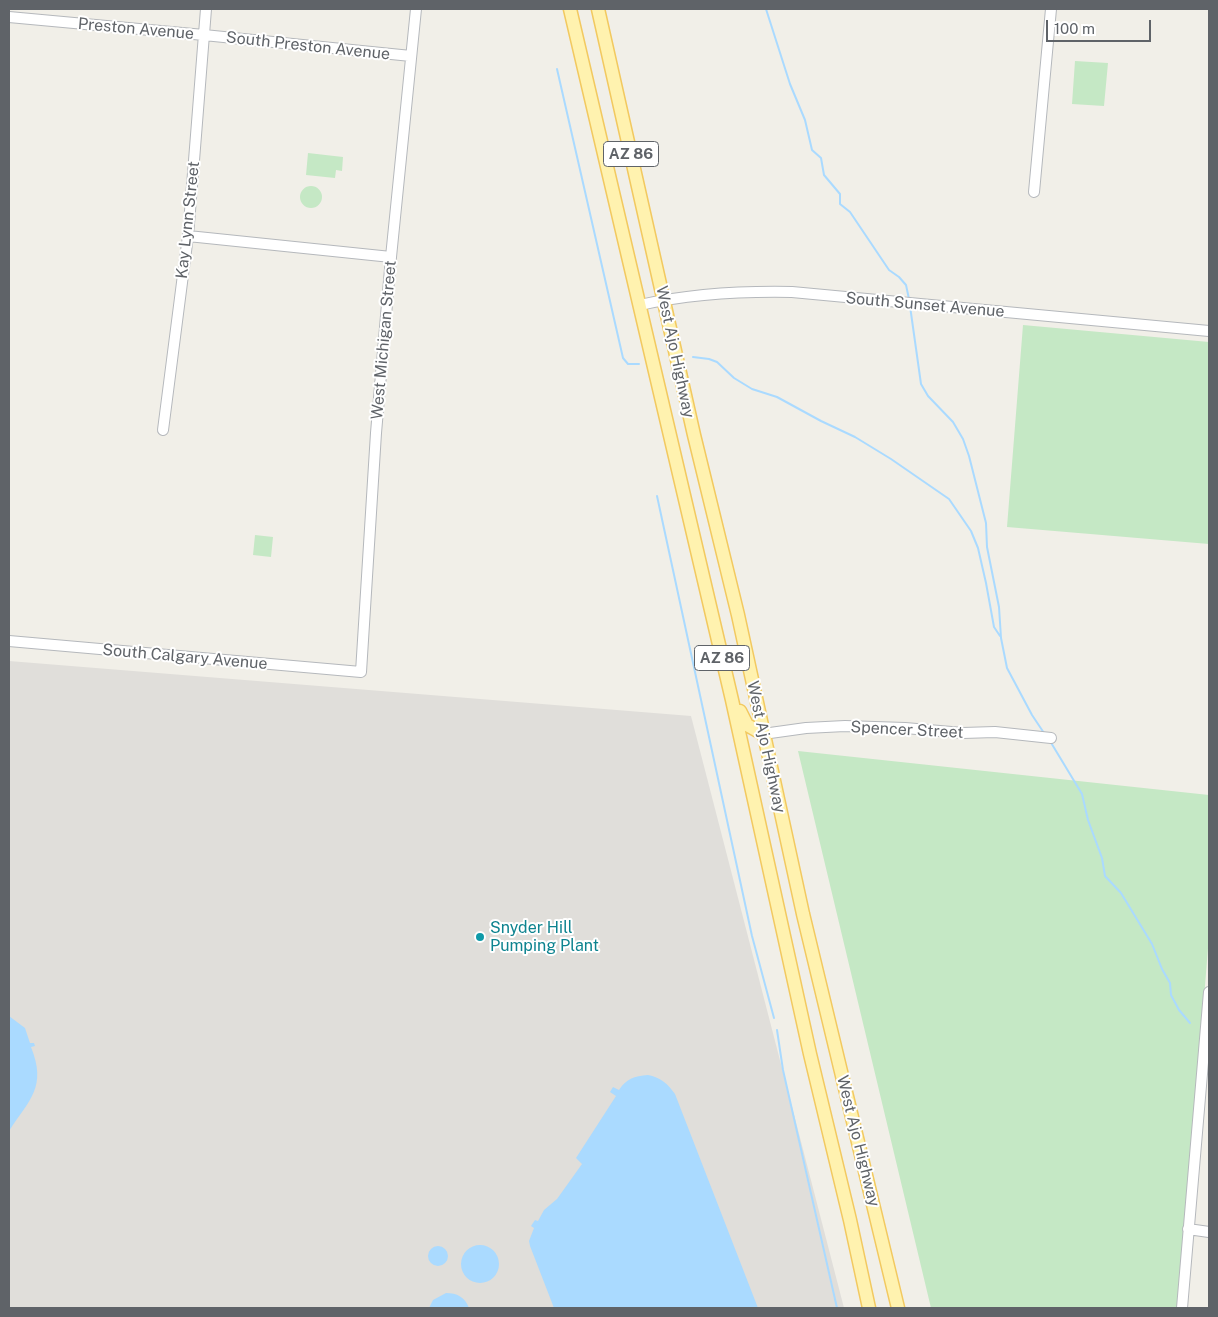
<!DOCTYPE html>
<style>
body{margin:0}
#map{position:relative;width:1218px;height:1317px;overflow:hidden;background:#f1efe8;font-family:"Public Sans",sans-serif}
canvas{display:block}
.frame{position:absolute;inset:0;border:10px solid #5f6368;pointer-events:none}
.scale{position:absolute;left:1046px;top:20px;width:105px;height:22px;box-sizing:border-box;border:2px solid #5f6368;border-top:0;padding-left:6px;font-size:15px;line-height:18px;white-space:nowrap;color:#5f6368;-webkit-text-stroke:4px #fff;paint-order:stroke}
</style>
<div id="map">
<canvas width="1218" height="1317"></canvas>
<div class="frame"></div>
<div class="scale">100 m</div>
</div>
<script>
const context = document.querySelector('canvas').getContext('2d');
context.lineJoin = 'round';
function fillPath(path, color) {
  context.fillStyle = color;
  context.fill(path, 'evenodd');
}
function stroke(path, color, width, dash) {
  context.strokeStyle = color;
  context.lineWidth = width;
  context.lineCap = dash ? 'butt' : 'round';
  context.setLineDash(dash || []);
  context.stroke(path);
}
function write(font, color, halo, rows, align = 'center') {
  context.font = font + ' "Public Sans",sans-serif';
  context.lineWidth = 4;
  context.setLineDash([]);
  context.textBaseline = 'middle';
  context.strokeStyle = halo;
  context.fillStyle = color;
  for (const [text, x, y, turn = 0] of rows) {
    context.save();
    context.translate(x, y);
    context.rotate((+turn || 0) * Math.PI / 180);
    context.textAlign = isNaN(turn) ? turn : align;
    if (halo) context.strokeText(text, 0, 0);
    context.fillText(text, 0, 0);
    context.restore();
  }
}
const industrial = new Path2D(`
 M9 661 691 716 844 1308H9Z`);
const green = new Path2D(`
 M1075 61 1108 63 1104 106 1072 104Z
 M308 153 343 157 342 171 336 170 335 178 306 175Z
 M300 197a11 11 0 1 1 22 0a11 11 0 1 1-22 0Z
 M1023 325 1209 342V544L1007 527Z
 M255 535 273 537 271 557 253 555Z
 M798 751 1209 795V936L1179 1308H931Z`);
const water = new Path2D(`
 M9 1016 25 1028 30 1043H34L35 1046 31 1047C47 1087 30 1099 9 1131Z
 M648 1075C660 1077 668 1084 675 1094L758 1308H554L530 1246 529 1241 534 1228 531 1226 535 1220 538 1221 544 1210 557 1199 582 1164 576 1158 616 1096 610 1092 613 1087 619 1090C626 1079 634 1076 648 1075Z
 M461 1264a19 19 0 1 1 38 0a19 19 0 1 1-38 0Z
 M428 1256a10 10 0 1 1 20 0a10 10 0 1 1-20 0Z
 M446 1293C457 1293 465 1297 469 1308H429L433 1300Z`);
const stream = new Path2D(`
 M766 9 790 84 805 120 812 150 821 158 824 175 840 194V204L850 212 889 270 899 277 906 285 909 299
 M557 69 623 358 628 364H639
 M910 306 921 384 928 396 953 422 963 439 969 456 986 523 987 547 999 607 1001 638 1007 668 1032 715 1044 733
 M693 357 709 359 717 362 734 378 752 389 777 397 821 421 855 437 891 459 949 499 971 531 978 548 986 583 994 627 1000 636
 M657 496 752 936 774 1018
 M1050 741 1082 794 1088 820 1102 858 1105 876 1121 893 1152 944 1162 969 1170 983 1171 995 1179 1010 1190 1023
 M777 1030 783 1070 837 1308`);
const minor = new Path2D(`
 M9 17 204 35 411 56
 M1034 192 1051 9
 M188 236 391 257
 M640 305C690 294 741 291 792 292L1209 331
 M163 430 188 236 206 9
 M9 641 361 672 376 433 391 257 416 9
 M763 734 806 728 845 726 905 728 963 733 995 732 1051 738
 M1188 1229 1209 1232
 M1182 1308 1209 992`);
const major = new Path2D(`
 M570 9 732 700 810 1054 850 1220 869 1308
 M598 9 694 435 738 615 803 914 898 1308
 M740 711 747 725 763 734`);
const markers = [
 [480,937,5,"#0f9aa8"]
];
const shields = [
 [631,154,55],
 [722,658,55]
];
const shieldNames = [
 ["AZ 86",631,154],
 ["AZ 86",722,658]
];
const streetNames = [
 ["Preston Avenue",136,29,5],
 ["South Preston Avenue",308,46,6],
 ["Kay Lynn Street",188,220,-84],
 ["South Sunset Avenue",925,305,5],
 ["West Michigan Street",384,340,-85],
 ["West Ajo Highway",675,352,78],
 ["South Calgary Avenue",185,657,5],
 ["Spencer Street",907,730,3],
 ["West Ajo Highway",766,747,78],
 ["West Ajo Highway",858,1141,76]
];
const cultureNames = [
 ["Snyder Hill",490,928],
 ["Pumping Plant",490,946]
];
fillPath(industrial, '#e0deda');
fillPath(green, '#c5e8c5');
fillPath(water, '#aadaff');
stroke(stream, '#aadaff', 2);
stroke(minor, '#b5b8bc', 12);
stroke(major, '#f2c960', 15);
stroke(minor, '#fff', 10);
stroke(major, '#fff2af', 12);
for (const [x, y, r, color] of markers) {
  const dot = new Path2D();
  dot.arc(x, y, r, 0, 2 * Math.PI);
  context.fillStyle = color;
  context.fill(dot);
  stroke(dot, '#fff', 2);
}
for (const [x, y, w] of shields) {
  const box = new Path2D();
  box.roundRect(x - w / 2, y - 12.5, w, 25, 4);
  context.fillStyle = '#fff';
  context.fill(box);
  stroke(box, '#5f6368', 1);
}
write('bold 15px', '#5f6368', null, shieldNames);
write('16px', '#5f6368', '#fff', streetNames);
write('16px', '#0d838f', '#fff', cultureNames, 'left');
</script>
